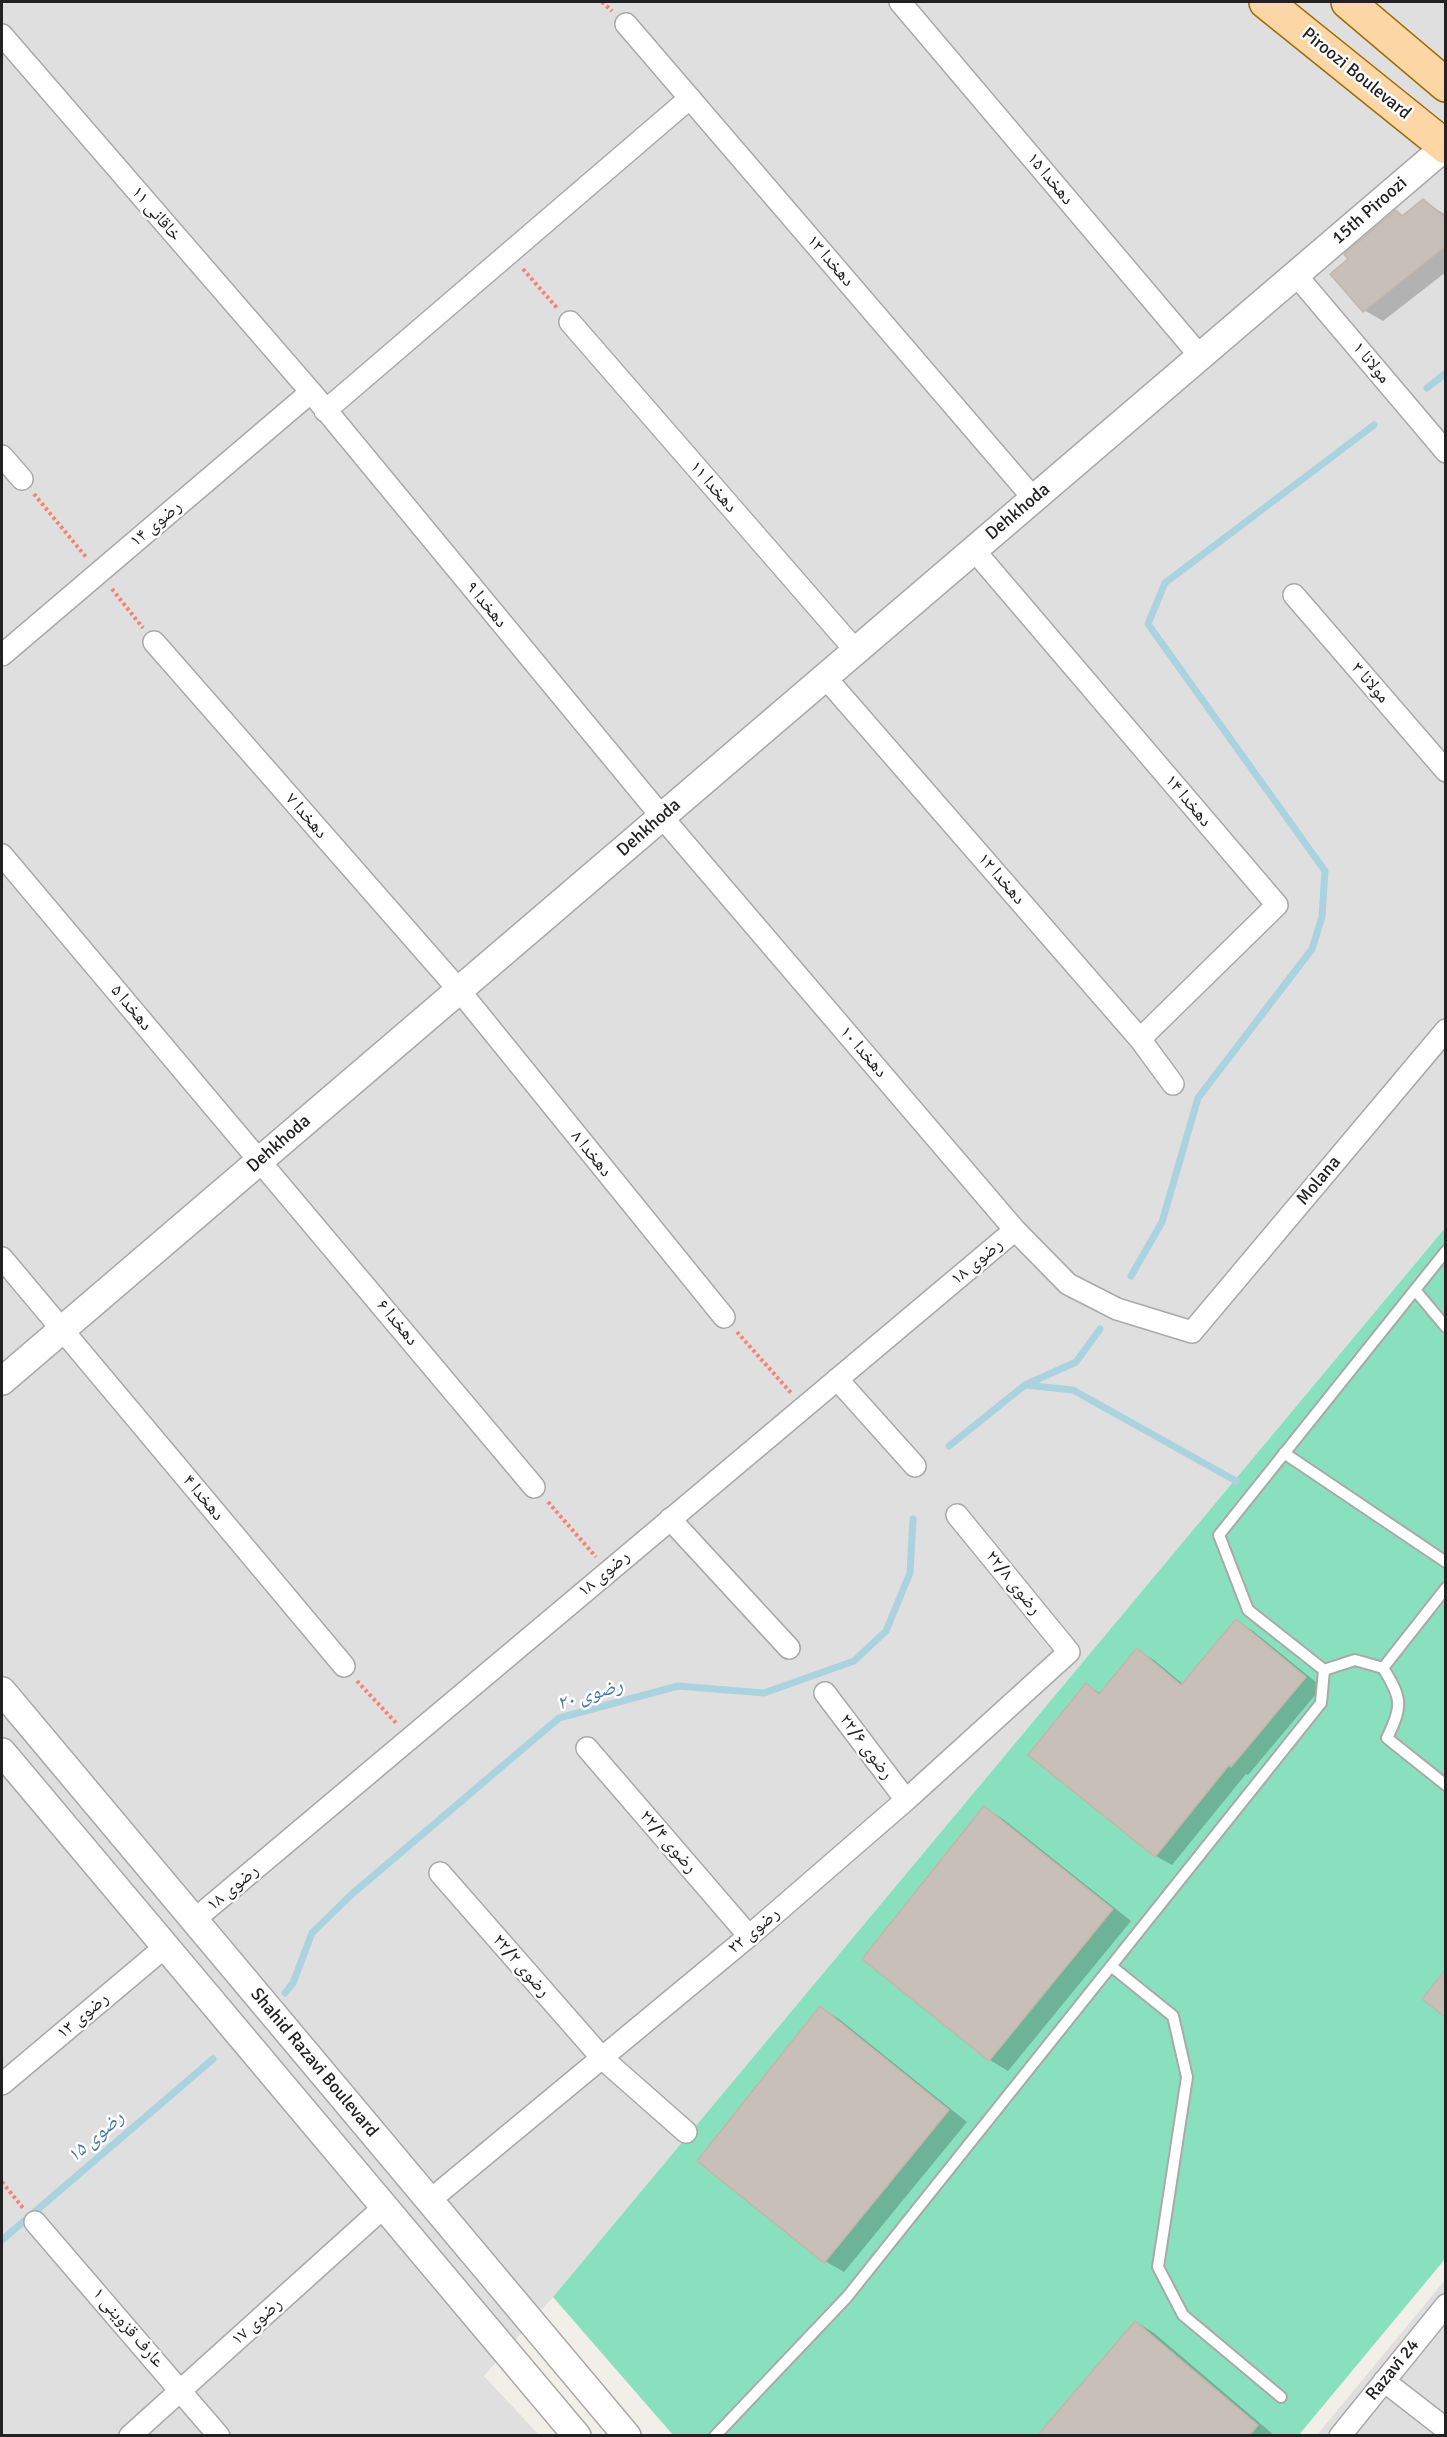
<!DOCTYPE html>
<meta charset="utf-8">
<style>
body{margin:0}
#map{position:relative;width:1447px;height:2437px;overflow:hidden;background:#f2efe9;font-family:Signika,sans-serif}
canvas{display:block}
.frame{position:absolute;inset:0;border:3px solid #222;pointer-events:none}
</style>
<div id="map">
<canvas width="1447" height="2437"></canvas>
<div class="frame"></div>
</div>
<script>
const context = document.querySelector('canvas').getContext('2d');
context.lineJoin = 'round';
function fillPath(path, color) {
  context.fillStyle = color;
  context.fill(path, 'evenodd');
}
function stroke(path, color, width, dash) {
  context.strokeStyle = color;
  context.lineWidth = width;
  context.lineCap = dash ? 'butt' : 'round';
  context.setLineDash(dash || []);
  context.stroke(path);
}
function write(font, color, halo, rows, align = 'center') {
  context.font = font + ' Signika,"Noto Naskh Arabic",sans-serif';
  context.lineWidth = 5;
  context.setLineDash([]);
  context.textBaseline = 'middle';
  context.strokeStyle = halo;
  context.fillStyle = color;
  for (const [text, x, y, turn = 0] of rows) {
    context.save();
    context.translate(x, y);
    context.rotate((+turn || 0) * Math.PI / 180);
    context.textAlign = isNaN(turn) ? turn : align;
    if (halo) context.strokeText(text, 0, 0);
    context.fillText(text, 0, 0);
    context.restore();
  }
}
const residential = new Path2D(`
 M2 2H1445V1228L553 2297 484 2376 539 2435 2 2436Z
 M1445 2280V2435H1317Z`);
const pitch = new Path2D(`
 M1445 1228V2259L1298 2436 673 2435 553 2297Z`);
const shadow = new Path2D(`
 M1423 201 1446 215V272L1383 321 1364 310 1350 260 1396 211 1404 216Z
 M1236 1621 1253 1631 1322 1687 1248 1775 1246 1774 1172 1865 1156 1856 1086 1685 1102 1694 1137 1650 1154 1660 1184 1685Z
 M984 1808 1003 1819 1131 1921 1008 2071 990 2060Z
 M821 2008 839 2019 967 2122 844 2272 825 2261Z
 M1136 2322 1154 2333 1275 2436H1039Z`);
const stream = new Path2D(`
 M1427 388 1446 373
 M1131 1276 1162 1222 1198 1098 1312 949 1322 917 1325 871 1148 624 1165 583 1374 425
 M1025 1385 1073 1390 1236 1481
 M949 1446 1025 1385 1076 1362 1100 1329
 M285 1993 293 1983 312 1933 352 1894 559 1718 678 1686 764 1693 854 1661 886 1631 910 1573 913 1519
 M2 2240 213 2059`);
const building = new Path2D(`
 M1423 199 1446 218V246L1363 312 1330 274 1348 259 1344 254 1396 210 1402 216Z
 M1236 1619 1306 1677 1231 1767 1229 1765 1155 1857 1028 1755 1086 1683 1099 1694 1137 1648 1181 1685Z
 M984 1806 1113 1909 989 2061 862 1959Z
 M1446 1969V2018L1422 1999Z
 M820 2006 949 2110 824 2263 697 2161Z
 M1135 2321 1258 2425 1249 2436H1037Z`);
const path = new Path2D(`
 M602 2 612 11
 M523 269 557 308
 M34 494 86 557
 M112 589 143 628
 M737 1332 791 1393
 M548 1502 596 1557
 M357 1681 397 1724
 M2 2182 23 2208`);
const service = new Path2D(`
 M1415 1290 1446 1327
 M1284 1453 1446 1562
 M1383 1668 1446 1588
 M1324 1670 1248 1610 1219 1535 1446 1251
 M1111 1966 1173 2016 1187 2077 1158 2267 1183 2315 1281 2397
 M715 2436 847 2297 1321 1703 1324 1670 1355 1660 1383 1668C1402 1698 1403 1706 1387 1738L1446 1785`);
const minor = new Path2D(`
 M900 2 1200 356
 M626 24 1034 499
 M2 35 311 392 662 817 1015 1230 1068 1284 1117 1309 1192 1332 1446 1030
 M1296 275 1446 452
 M570 322 856 651
 M325 411 690 98
 M2 456 22 479
 M974 550 1277 905 1140 1039
 M1294 595 1446 771
 M154 642 459 990 724 1317
 M2 655 311 392
 M825 677 1140 1039 1173 1084
 M2 855 534 1487
 M2 1258 344 1666
 M837 1379 915 1466
 M670 1519 789 1648
 M825 1693 906 1800
 M587 1748 749 1936
 M440 1873 602 2058 686 2132
 M194 1920 1015 1230
 M2 2084 165 1947
 M429 2201 749 1936 906 1800 1069 1652 957 1515
 M35 2222 219 2436
 M1384 2381 1446 2429
 M130 2436 384 2207
 M1340 2436 1446 2305`);
const tertiary = new Path2D(`
 M2 1381 1445 147
 M2 1691 627 2436
 M2 1752 577 2436`);
const primary = new Path2D(`
 M1266 2 1446 147
 M1348 2 1446 85`);
const streetNames = [
 ["Piroozi Boulevard",1356,74,39],
 ["دهخدا ۱۵",1050,179,50],
 ["15th Piroozi",1370,211,-41],
 ["خاقانی ۱۱",156,214,49],
 ["دهخدا ۱۳",830,261,49],
 ["مولانا ۱",1371,363,50],
 ["دهخدا ۱۱",713,487,49],
 ["Dehkhoda",1018,512,-40],
 ["رضوی ۱۴",156,524,-40],
 ["دهخدا ۹",486,605,50],
 ["مولانا ۳",1370,683,49],
 ["دهخدا ۱۴",1188,801,50],
 ["دهخدا ۷",306,816,49],
 ["Dehkhoda",649,828,-41],
 ["دهخدا ۱۲",1001,879,49],
 ["دهخدا ۵",131,1008,50],
 ["دهخدا ۱۰",863,1052,49],
 ["Dehkhoda",279,1144,-41],
 ["دهخدا ۸",591,1154,51],
 ["Molana",1319,1181,-50],
 ["رضوی ۱۸",977,1262,-40],
 ["دهخدا ۶",397,1323,50],
 ["دهخدا ۴",203,1498,50],
 ["رضوی ۱۸",604,1574,-40],
 ["رضوی ۲۲/۸",1013,1583,51],
 ["رضوی ۲۲/۶",866,1747,53],
 ["رضوی ۲۲/۴",668,1842,49],
 ["رضوی ۱۸",233,1888,-40],
 ["رضوی ۲۲",754,1931,-40],
 ["رضوی ۲۲/۲",521,1966,49],
 ["رضوی ۱۳",83,2016,-40],
 ["Shahid Razavi Boulevard",314,2063,50],
 ["رضوی ۱۷",257,2322,-42],
 ["عارف قزوینی ۱",128,2328,49],
 ["Razavi 24",1393,2370,-51]
];
const waterNames = [
 ["رضوی ۲۰",590,1695,-17],
 ["رضوی ۱۵",96,2137,-41]
];
fillPath(residential, '#e0dfdf');
fillPath(pitch, '#88e0be');
fillPath(shadow, '#0003');
stroke(stream, '#aad3df', 7);
fillPath(building, '#c7bfb8');
stroke(building, '#c4b6ab', 1.5);
stroke(service, '#a9a9a9', 14);
stroke(minor, '#a9a9a9', 24);
stroke(tertiary, '#a9a9a9', 30);
stroke(primary, '#a06b00', 36);
stroke(path, '#fa8072', 4, [3, 3]);
stroke(service, '#fff', 10);
stroke(minor, '#fff', 21);
stroke(tertiary, '#fff', 27);
stroke(primary, '#fcd6a4', 33);
write('18px', '#222', '#fff', streetNames);
write('italic 20px', '#4a7aab', '#fff', waterNames);
</script>
